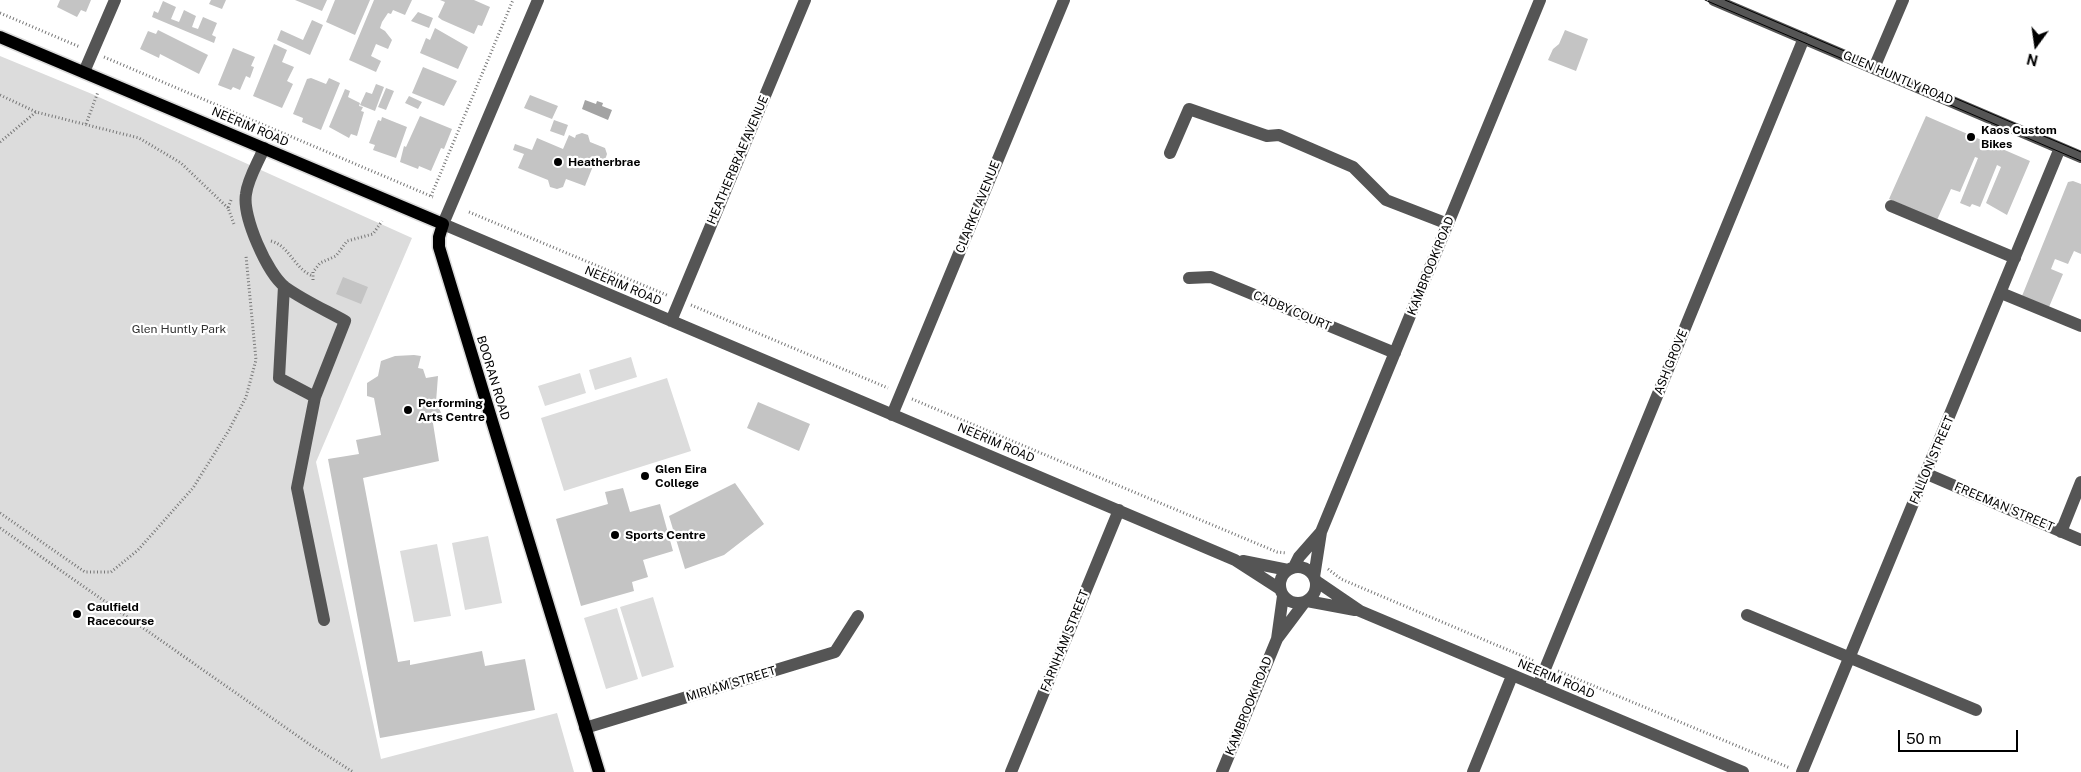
<!DOCTYPE html>
<style>
body{margin:0}
#map{position:relative;width:2081px;height:772px;overflow:hidden;background:#fff;font-family:"Public Sans",sans-serif}
canvas{display:block}
.north{position:absolute;left:2011px;top:20px;width:50px;height:50px;-webkit-text-stroke:4px #fff;paint-order:stroke;rotate:194deg;font-size:14px;font-weight:700;line-height:20px;text-align:center;color:#000}
.north::after{content:'';display:block;margin:auto;width:18px;height:22px;background:#000;clip-path:polygon(50% 0,100% 100%,50% 72%,0 100%)}
.scale{position:absolute;left:1898px;top:730px;width:120px;height:22px;box-sizing:border-box;border:2px solid #000;border-top:0;padding-left:6px;font-size:15px;line-height:18px;white-space:nowrap;color:#000;-webkit-text-stroke:4px #fff;paint-order:stroke}
</style>
<div id="map">
<canvas width="2081" height="772"></canvas>
<div class="north">N</div>
<div class="scale">50 m</div>
</div>
<script>
const context = document.querySelector('canvas').getContext('2d');
context.lineJoin = 'round';
function fillPath(path, color) {
  context.fillStyle = color;
  context.fill(path, 'evenodd');
}
function stroke(path, color, width, dash) {
  context.strokeStyle = color;
  context.lineWidth = width;
  context.lineCap = dash ? 'butt' : 'round';
  context.setLineDash(dash || []);
  context.stroke(path);
}
function write(font, color, halo, rows, align = 'center') {
  context.font = font + ' "Public Sans",sans-serif';
  context.lineWidth = 4.5;
  context.setLineDash([]);
  context.textBaseline = 'middle';
  context.strokeStyle = halo;
  context.fillStyle = color;
  for (const [text, x, y, turn = 0] of rows) {
    context.save();
    context.translate(x, y);
    context.rotate((+turn || 0) * Math.PI / 180);
    context.textAlign = isNaN(turn) ? turn : align;
    if (halo) context.strokeText(text, 0, 0);
    context.fillText(text, 0, 0);
    context.restore();
  }
}
const green = new Path2D(`
 M0 56 92 94 412 238 316 462 381 759 557 713 574 772H0Z
 M631 357 637 377 595 390 589 370Z
 M580 373 586 393 545 406 538 386Z
 M667 378 691 451 564 491 541 418Z
 M488 536 502 603 465 610 452 543Z
 M437 544 451 616 414 622 400 551Z
 M653 597 674 667 642 677 620 607Z
 M617 608 638 679 606 689 584 618Z`);
const water = new Path2D(`
 M585 100 596 104 597 101 603 103 602 106 612 110 608 120 582 109Z`);
const building = new Path2D(`
 M60 0H91L86 12 81 10 77 17 57 7Z
 M211 0H226L222 9 209 4Z
 M295 0H327L322 11Z
 M335 0H370L355 35 326 22Z
 M374 0H412L405 15 393 10 391 14 388 13 382 22 380 28 385 31 392 40 388 49 376 44 371 56 381 61 376 72 349 60Z
 M440 0H474L490 7 482 26 478 25 474 34 442 20 438 17 445 2Z
 M163 1 176 7 171 19 179 22 184 10 196 16 192 27 198 29 203 17 217 23 212 35 216 37 214 43 152 17 154 11 158 13Z
 M418 12 433 18 429 28 411 21Z
 M312 20 323 25 310 55 277 40 281 30 303 40Z
 M435 28 468 47 458 69 420 53 426 38 430 40Z
 M158 30 208 55 199 74 160 54 159 58 140 49 148 31 156 34Z
 M1565 30 1588 39 1576 71 1548 60 1553 49 1559 44Z
 M274 44 287 50 282 62 294 67 287 81 293 84 282 108 253 96Z
 M233 48 255 57 251 66 254 67 250 78 246 76 240 90 233 87 231 90 218 85Z
 M423 67 457 81 444 106 412 93Z
 M311 78 326 84 329 78 340 83 321 130 302 122 303 118 293 114 307 79Z
 M376 84 384 87 375 111 360 105 366 92 372 94Z
 M386 88 394 91 386 110 378 107Z
 M345 89 350 91 348 97 360 103 359 106 363 107 361 111 364 112 357 136 351 134 349 138 329 127Z
 M530 95 558 106 552 119 524 108Z
 M409 96 422 102 418 109 405 103Z
 M420 116 452 129 444 149 441 148 431 171 419 166 418 169 400 162 404 146 406 147Z
 M1926 116 2030 161 2007 215 1986 203 2001 167 1997 165 1980 207 1972 204 1970 207 1960 203 1978 158 1975 157 1960 192 1951 189 1937 220 1889 199Z
 M382 117 407 127 396 158 373 150 375 145 369 143 378 120 381 121Z
 M554 120 568 125 564 136 550 131Z
 M582 133 588 135 590 142 605 148 607 154 605 160 599 162 595 161 585 186 566 179 563 187 557 189 550 187 548 180 518 168 524 154 513 150 515 144 532 150 537 138 563 149 569 135 575 138 576 135Z
 M2073 181 2081 184V254L2074 251 2068 264 2055 259 2051 269 2063 274 2049 307 2022 296 2068 182Z
 M343 277 368 287 361 304 336 294Z
 M414 355 421 356 418 368 423 369 426 378 438 376 436 402 443 417H432L439 461 363 478 398 662 410 660V665L482 651 485 666 525 659 535 710 380 738 328 459 359 454 356 440 381 435 374 398 367 396V383L378 376 381 361 395 356Z
 M758 402 810 424 799 451 747 428Z
 M735 483 764 524 724 555 685 569 669 516Z
 M623 488 630 512 660 504 673 551 643 560 648 577 632 582 634 591 581 606 556 519 608 504 605 492Z`);
const path = new Path2D(`
 M0 13 80 47
 M104 57 433 197
 M0 95 36 112
 M86 124 98 92
 M0 142 36 112 139 138 181 163 228 208
 M431 196 513 0
 M231 200 228 208 234 224
 M469 212 669 296
 M271 241C290 246 294 269 313 276
 M313 280V272L320 263 336 256 347 241 373 234 382 221
 M691 305 888 388
 M912 399 1277 552 1287 553
 M0 513 85 572H111L138 550 193 488 229 430 246 397 256 360 246 256
 M0 528 309 744 353 772
 M1328 569 1341 579 1534 661
 M1558 671 1790 768`);
const minor = new Path2D(`
 M538 0 443 224 1235 560 1280 589
 M1714 0 2081 157
 M1874 68 1903 0
 M84 72 115 0
 M264 148C258 163 248 178 246 194 242 216 267 273 285 287 303 300 325 310 345 321L315 397 297 488 324 620
 M1170 153 1189 109 1267 136 1279 135 1353 167 1386 200 1448 224
 M1891 206 2015 258
 M1189 278 1211 277 1395 353
 M284 286 279 378 315 397
 M2001 293 2081 326
 M671 321 805 0
 M892 415 1064 0
 M1927 474 2081 540
 M2061 532 2081 482
 M1243 561 1288 570
 M1280 585a18 18 0 1 1 36 0a18 18 0 1 1-36 0Z
 M1294 567 1299 557 1321 532
 M1314 577 1321 532 1540 0
 M1316 581 1360 611 1743 772
 M1307 601 1355 610
 M1747 615 1976 710
 M1277 639 1304 603
 M1538 686 1804 38
 M585 728 835 652 858 616
 M1011 772 1119 510
 M1222 772 1277 639 1283 596
 M1473 772 1512 676
 M1802 772 2060 148`);
const major = new Path2D(`
 M0 37 443 224 439 237V247L599 772`);
const tram = new Path2D(`
 M1705 0 2081 161
 M1725 0 2081 152`);
const markers = [
 [1971,137,5,"#000"],
 [558,162,5,"#000"],
 [408,410,5,"#000"],
 [645,476,5,"#000"],
 [615,535,5,"#000"],
 [77,614,5,"#000"]
];
const streetNames = [
 ["GLEN HUNTLY ROAD",1898,78,23],
 ["NEERIM ROAD",250,127,23],
 ["HEATHERBRAE AVENUE",738,160,-67],
 ["CLARKE AVENUE",978,207,-68],
 ["KAMBROOK ROAD",1431,266,-68],
 ["NEERIM ROAD",623,286,23],
 ["CADBY COURT",1292,311,23],
 ["ASH GROVE",1671,362,-68],
 ["BOORAN ROAD",493,378,73],
 ["NEERIM ROAD",996,443,23],
 ["FALLON STREET",1932,460,-67],
 ["FREEMAN STREET",2004,507,23],
 ["FARNHAM STREET",1065,641,-68],
 ["NEERIM ROAD",1556,679,23],
 ["MIRIAM STREET",731,684,-17],
 ["KAMBROOK ROAD",1249,706,-68]
];
const poiNames = [
 ["Kaos Custom",1981,130],
 ["Bikes",1981,144],
 ["Heatherbrae",568,162],
 ["Performing",418,403],
 ["Arts Centre",418,417],
 ["Glen Eira",655,469],
 ["College",655,483],
 ["Sports Centre",625,535],
 ["Caulfield",87,607],
 ["Racecourse",87,621]
];
const parkNames = [
 ["Glen Huntly Park",179,329]
];
fillPath(green, '#dcdcdc');
fillPath(water, '#a3a3a3');
fillPath(building, '#c4c4c4');
stroke(major, '#dbdbdb', 15);
stroke(path, '#777', 3, [1, 2.5]);
stroke(minor, '#555', 12);
stroke(major, '#000', 12);
stroke(tram, '#000', 1);
for (const [x, y, r, color] of markers) {
  const dot = new Path2D();
  dot.arc(x, y, r, 0, 2 * Math.PI);
  context.fillStyle = color;
  context.fill(dot);
  stroke(dot, '#fff', 2);
}
write('12px', '#000', '#fff', streetNames);
write('bold 12px', '#000', '#fff', poiNames, 'left');
write('12px', '#333', '#fff', parkNames);
</script>
